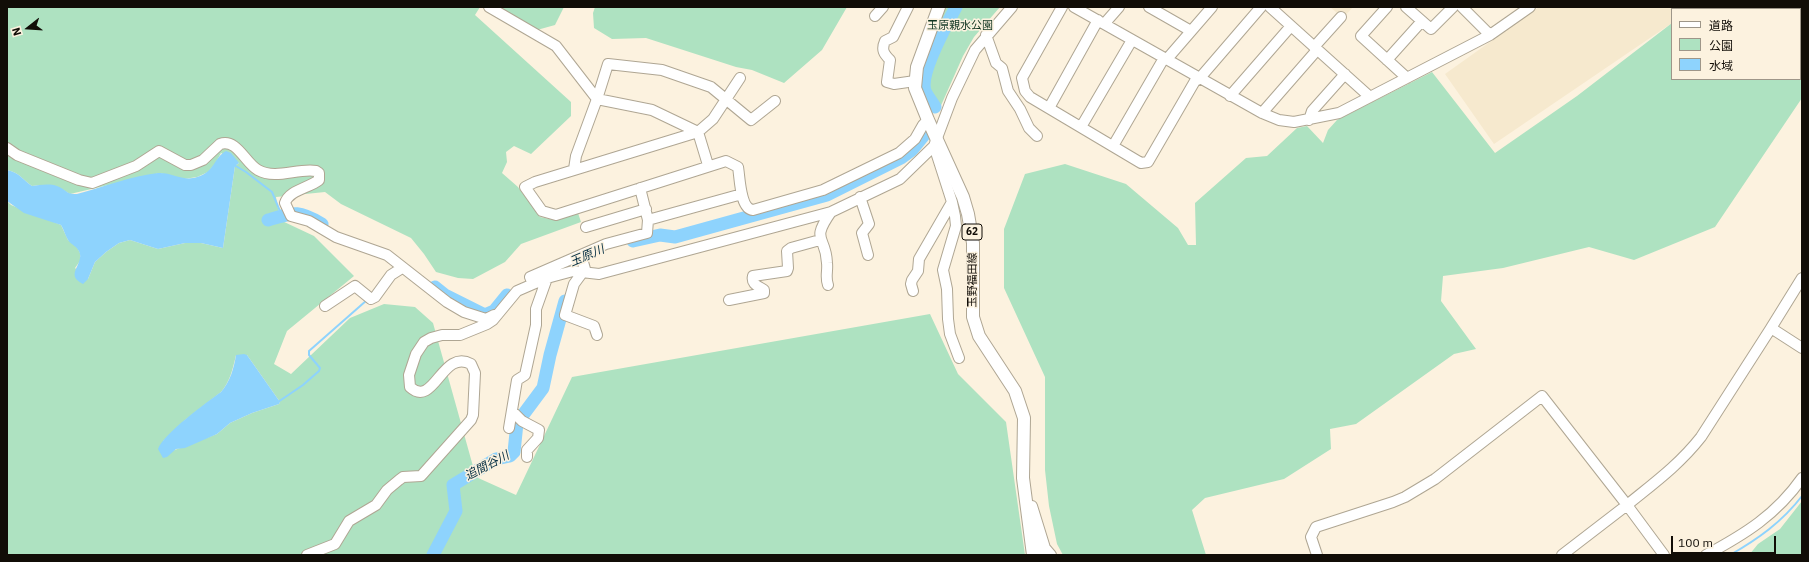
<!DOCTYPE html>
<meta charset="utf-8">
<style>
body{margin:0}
#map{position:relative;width:1809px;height:562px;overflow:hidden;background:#fcf2df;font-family:"IBM Plex Sans","Noto Sans JP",sans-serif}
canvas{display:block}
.frame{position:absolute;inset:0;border:8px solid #110d07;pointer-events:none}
.legend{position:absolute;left:1671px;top:8px;width:130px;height:72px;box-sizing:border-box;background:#fcf2df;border:1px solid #9e9689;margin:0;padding:5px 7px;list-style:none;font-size:12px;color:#110d07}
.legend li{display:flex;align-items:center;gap:8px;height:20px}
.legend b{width:20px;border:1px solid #9e9689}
.north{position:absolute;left:8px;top:8px;width:40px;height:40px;-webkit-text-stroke:3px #fcf2df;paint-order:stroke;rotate:253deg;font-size:11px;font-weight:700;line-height:16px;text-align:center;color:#110d07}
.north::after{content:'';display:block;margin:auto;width:14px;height:18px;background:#110d07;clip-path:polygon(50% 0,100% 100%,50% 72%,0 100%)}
.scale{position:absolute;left:1671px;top:536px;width:105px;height:18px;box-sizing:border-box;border:2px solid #110d07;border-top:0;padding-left:5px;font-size:12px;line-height:14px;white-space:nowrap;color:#110d07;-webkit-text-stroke:3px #fcf2df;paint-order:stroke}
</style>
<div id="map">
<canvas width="1809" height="562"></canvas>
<div class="frame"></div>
<ul class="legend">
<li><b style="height:5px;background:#fff"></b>道路</li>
<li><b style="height:11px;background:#aee2c1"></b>公園</li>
<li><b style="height:11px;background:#8ed3fd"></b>水域</li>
</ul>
<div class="north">N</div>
<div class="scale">100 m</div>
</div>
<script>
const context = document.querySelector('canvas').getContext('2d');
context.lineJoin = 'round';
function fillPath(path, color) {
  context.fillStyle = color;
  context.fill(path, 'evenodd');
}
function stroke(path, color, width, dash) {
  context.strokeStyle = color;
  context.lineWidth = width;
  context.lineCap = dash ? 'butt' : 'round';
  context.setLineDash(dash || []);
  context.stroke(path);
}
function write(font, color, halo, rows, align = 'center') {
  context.font = font + ' "IBM Plex Sans","Noto Sans JP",sans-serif';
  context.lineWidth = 3;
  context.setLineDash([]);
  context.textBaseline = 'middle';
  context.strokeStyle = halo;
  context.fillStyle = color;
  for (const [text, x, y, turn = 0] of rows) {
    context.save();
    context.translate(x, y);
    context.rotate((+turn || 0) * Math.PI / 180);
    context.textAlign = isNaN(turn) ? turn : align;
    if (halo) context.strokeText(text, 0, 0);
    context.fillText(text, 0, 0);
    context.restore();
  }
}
const built = new Path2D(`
 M1330 7H1353L1343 18Z
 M1539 7H1695L1692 9H1672V23L1494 144 1445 74Z`);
const green = new Path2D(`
 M7 7H480L475 15 571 102V116L531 154 514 146 506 152 507 162 502 173 518 187 540 217 554 220 578 213 581 222 521 244 505 262 473 279 458 278 436 272 424 254 411 238 341 204 325 192 276 197 280 220 314 236 354 276 287 331 274 364 291 374 350 318 384 304 415 307 433 323 476 477 516 495 572 377 930 314 958 374 1006 422 1025 555H7V201L11 205 61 225 68 240 77 247 80 253V261L75 268 88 279 95 262 106 252 119 243 130 240 158 249 185 243H201L223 248 235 166 239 163 221 153 215 164 208 172 197 177 184 179 160 173 70 194C55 184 50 184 32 186 22 179 20 173 7 170ZM236 355H247L280 402 279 404 252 413 230 423 217 434 172 451 163 441 185 420 221 392C230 382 233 368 236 355Z
 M496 7H564L555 25 537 30Z
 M595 7H847L822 50 784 83 752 70 736 67 646 38 612 39 594 28 593 13Z
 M945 7H1000L974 37 963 56 939 110H934L928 108 920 87 921 73 926 57 935 41Z
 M1693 7H1802V98L1715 227 1634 260 1589 247 1503 268 1443 276 1441 301 1476 349 1454 354 1356 424 1330 429 1331 449 1284 479 1205 498 1192 510 1206 555H1063L1057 544 1049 506 1045 470V377L1004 288V229L1025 174 1065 164 1126 184 1178 228 1188 245H1196L1195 203 1246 158 1267 156 1297 128 1307 126 1323 143 1328 130 1337 120 1432 72 1495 153 1577 96 1672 23V79H1800V9H1690Z
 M1802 501V555H1749L1758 544 1780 529Z`);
const water = new Path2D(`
 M226 151 231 153 239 163 235 166 223 248 201 243H185L158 249 130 240 119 243 106 252 95 262 88 279 83 284C65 275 82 266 80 254 78 246 71 245 68 240 65 235 64 230 61 225L24 213 7 201V170C20 173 22 179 32 186 40 185 49 183 57 186 66 189 66 195 77 194 103 187 132 176 158 173 172 172 183 182 197 177 215 172 214 157 226 151Z
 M244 354 247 355 280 402 279 404 252 413 230 423 217 434 185 448 176 449 167 457 163 458 158 449C163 434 207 402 221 392 230 382 234 368 236 355Z`);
const stream = new Path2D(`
 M234 165 246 172 272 192 282 216
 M278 402 303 385 319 371 320 368 309 355V351L367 300
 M1730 555C1758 539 1782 522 1802 496`);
const river = new Path2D(`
 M935 107C932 102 927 96 925 91 919 73 947 24 956 7
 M268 220C295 212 298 210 322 224
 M633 241 660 235 675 237 827 195 901 158 912 150 925 134
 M435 287 445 295 485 315 494 311 507 295
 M433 555 456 511 453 485 496 459 510 456 514 452 517 423 543 388 550 355 565 301`);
const minor = new Path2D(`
 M489 7 556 46 597 99 652 110 698 132 708 165
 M908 7 893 37 885 41C881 50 884 54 890 60L887 82 894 84 915 81
 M1062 7 1022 78 1025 91 1030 97 1141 163 1148 162 1195 81 1199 79 1261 7
 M1074 7 1262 113 1279 120 1294 122 1339 113 1490 35 1530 7
 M1149 7 1191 31
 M1270 7 1370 97
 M1387 7 1361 36 1407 78
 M1406 7 1431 29 1453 7
 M1462 7 1490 35
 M875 16 883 7
 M1105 23 1119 7
 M986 35 996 63 1002 68 1008 91 1020 109 1029 128 1037 136
 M1314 47 1341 17
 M1167 59 1212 7
 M1387 60 1422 21
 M740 78 713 119 698 132 535 182 525 187 542 211 556 215 726 161 738 167C740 178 740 209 753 210L823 190 899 153 915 139 923 125 928 120
 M1230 96 1291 26
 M1049 108 1098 20
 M1262 113 1317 50
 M1309 120 1312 111 1345 74
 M1081 127 1132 40
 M934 146 952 202 955 216 956 226 943 270 947 289 948 319 950 334 959 358
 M1113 146 1164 58
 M7 148 17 155 79 180 92 183 136 166 159 151 185 165H191L203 160 220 144C237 138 245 163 258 170 276 180 297 168 316 171L319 173V180C309 188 289 190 285 203L291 216 309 221 336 237 387 255 447 302 464 312 486 319 494 315
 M574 169 576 156 597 99 608 64 662 70 711 87 751 120 775 101
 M860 197 869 224 862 233 868 255
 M648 220 742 194
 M586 227 646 209
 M581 255 585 269 574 284 565 315 594 326 597 335
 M533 284 530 277 606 244 647 233 648 220 640 188
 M828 285C825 277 828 271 827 263 826 235 810 242 831 212
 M913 291 911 284 912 280 918 271 919 259 952 202
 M729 300 764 293V290C758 286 751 284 753 276L787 271 788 268 787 251 791 248 820 240
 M325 306 355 286 371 299 375 297 391 275 402 268
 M1771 328 1802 278
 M512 411 522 421 539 430 538 438 527 450V457
 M509 428 517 380 525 375 536 325V309L547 278
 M1032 506 1045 548 1051 555
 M307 555 335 544 349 521 376 505 387 490 399 480 403 477 421 476 471 420 473 415 475 373 471 364C442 348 434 409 410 387L409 375 416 354 424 342 431 338 442 335H460L487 324 493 320 517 291 547 278 573 271 599 274 831 212 900 179 934 146 952 98 975 50 1012 7
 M1317 555 1311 537 1316 527 1393 502 1405 497 1435 479 1542 396 1627 505 1562 555
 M1664 555 1627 505C1654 483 1679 465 1701 437L1771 328 1802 348
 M1706 555C1745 534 1776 515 1802 478`);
const major = new Path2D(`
 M939 7 917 67 915 88 928 120 963 197 968 214 973 243V317L979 336 1015 391 1024 418 1023 478 1033 555
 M1037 529 1042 555`);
const shields = [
 [972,232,20]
];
const shieldNames = [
 ["62",972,232]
];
const parkNames = [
 ["玉原親水公園",960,26]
];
const streetNames = [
 ["玉野福田線",973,280,-90]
];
const waterNames = [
 ["玉原川",587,256,-23],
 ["追間谷川",487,466,-28]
];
fillPath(built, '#f6e9ce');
fillPath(green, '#aee2c1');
fillPath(water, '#8ed3fd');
stroke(stream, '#8ed3fd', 2);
stroke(river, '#8ed3fd', 13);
stroke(minor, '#afa693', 12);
stroke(major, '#afa693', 14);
stroke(minor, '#fff', 10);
stroke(major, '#fff', 12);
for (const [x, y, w] of shields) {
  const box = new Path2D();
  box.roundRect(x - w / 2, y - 8, w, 16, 3);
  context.fillStyle = '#fcf2df';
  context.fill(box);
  stroke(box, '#110d07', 1);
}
write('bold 10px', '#110d07', null, shieldNames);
write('11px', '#103621', '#fcf2df', parkNames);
write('11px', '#110d07', '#fcf2df', streetNames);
write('italic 12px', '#052f44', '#fcf2df', waterNames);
</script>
